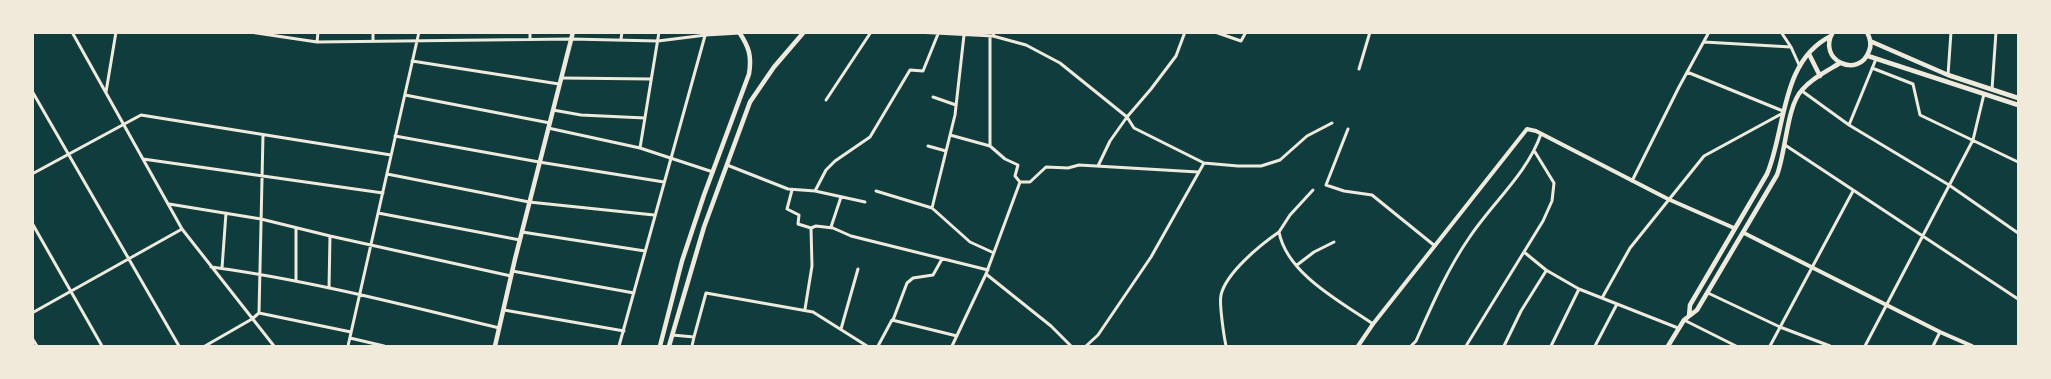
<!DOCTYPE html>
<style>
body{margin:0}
#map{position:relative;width:2051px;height:379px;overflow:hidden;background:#0f3d3e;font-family:Poppins,sans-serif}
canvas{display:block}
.frame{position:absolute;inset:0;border:34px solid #f1e9da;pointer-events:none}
</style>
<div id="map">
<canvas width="2051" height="379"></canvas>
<div class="frame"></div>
</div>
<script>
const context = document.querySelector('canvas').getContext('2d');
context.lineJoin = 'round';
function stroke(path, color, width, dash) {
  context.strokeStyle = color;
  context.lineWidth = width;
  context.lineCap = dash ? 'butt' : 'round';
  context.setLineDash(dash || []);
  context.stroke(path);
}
const minor = new Path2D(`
 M72 32 182 229 274 346
 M250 32 317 42 571 39 658 41 706 35 740 33
 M916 32 993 36 994 32
 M1215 32 1241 41 1246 32
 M1781 32 1791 47 1800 67
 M964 35 955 115 932 208 970 242 994 253
 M993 36 1026 45 1060 63 1127 117 1134 128 1204 163 1238 166H1261L1280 160 1307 136 1332 123
 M530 39V32
 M621 39 622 32
 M373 41V32
 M317 42 318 32
 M1704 42 1791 47
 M412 61 559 84
 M1872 68 1913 84 1920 115 2018 162
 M1359 69 1370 32
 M1687 72 1783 111
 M1948 75 1951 32
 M562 78 651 79
 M1992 89 1996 32
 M32 91 179 346
 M1802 91 1849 125 1949 185 2018 233
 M106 92 116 32
 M405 95 550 123
 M933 97 956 105
 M826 100 871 32
 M553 110 581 115 645 118
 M1849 125 1876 59
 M548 128 640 148 713 172
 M1348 129 1326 185 1344 191 1372 195 1435 246
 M950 135 990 146
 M395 136 539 162 664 182
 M1785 145 2018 299
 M928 146 946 151
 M640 148 659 32
 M143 159 383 193
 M727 165 788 189 815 191 826 170 835 161 870 137 910 70 923 71 938 34
 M1098 166 1110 141 1127 117 1151 89 1176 56 1185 32
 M32 174 141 115 391 155
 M387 174 529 202 654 215
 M1632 181 1679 87 1709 32
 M1020 182H1030L1046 167 1068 168 1079 165 1198 172
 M792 190 787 209 799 215 798 224 811 228 816 226 833 228 851 236 988 270
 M1313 190 1290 215 1279 232C1287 274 1341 302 1373 324
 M815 191 865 202
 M876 191 932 208
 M169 204 261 219 330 236 511 276
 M378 213 520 240
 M32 223 102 346
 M831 227 841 197
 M522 232 645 251
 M1524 252 1546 270 1579 289 1678 328
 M1297 265 1314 252 1334 242
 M211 267C308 280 404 305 499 328
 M222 268 226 213
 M512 271 634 293
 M986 274 1051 326 1071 346
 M296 281V228
 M329 288 330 236
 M1708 293 1780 327 1830 346
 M1602 298 1630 248 1704 156 1783 113
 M805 309 812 266 811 228
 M504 310 624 331
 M32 313 182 229
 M259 313 351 332
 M893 320 907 283 913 278 933 275 942 259
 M1684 320 1736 346
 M841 329 858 269
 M672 335 694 337 692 346
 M694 337 706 293 813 312 867 346
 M32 338 37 346
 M350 338 384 346
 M205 346 252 319 259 313 263 135
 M348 346 419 32
 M619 346 706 32
 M878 346 892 320 957 336
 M952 346 986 274 1020 182 1015 176 1018 165 1005 159 990 146V36
 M1086 346 1098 335 1151 257 1204 163
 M1226 346C1224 336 1219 304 1221 295 1226 273 1260 245 1279 232
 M1411 346 1416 341C1432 305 1447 270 1469 238 1492 203 1527 174 1541 134
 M1466 346 1543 221 1552 201 1554 183 1535 152
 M1504 346 1521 311 1546 271
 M1551 346 1579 289
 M1595 346 1617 304
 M1770 346 1853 191
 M1865 346 1973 140 1984 94
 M1933 346 1940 332`);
const tertiary = new Path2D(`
 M1744 233 1940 332 1972 346
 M1358 346 1373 324 1527 129 1536 131 1668 199 1734 228`);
const secondary = new Path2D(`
 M1833 32C1816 60 1859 80 1869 51 1872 45 1870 38 1867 32
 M1870 41 1948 75 2018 98
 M1809 54 1820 76
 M1868 56 2018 105
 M1689 316 1690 305 1767 174C1786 130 1780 61 1831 36
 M495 346 515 259 573 32
 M660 346 682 261 704 195 749 74C752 56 749 47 739 32
 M669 346 704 227 750 102 774 67 804 32
 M1668 346 1684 320 1697 310 1777 175C1786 151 1787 105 1802 90 1812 78 1827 71 1840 63`);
stroke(minor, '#f1e9da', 3);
stroke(tertiary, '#f1e9da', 4);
stroke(secondary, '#f1e9da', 4.5);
</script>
